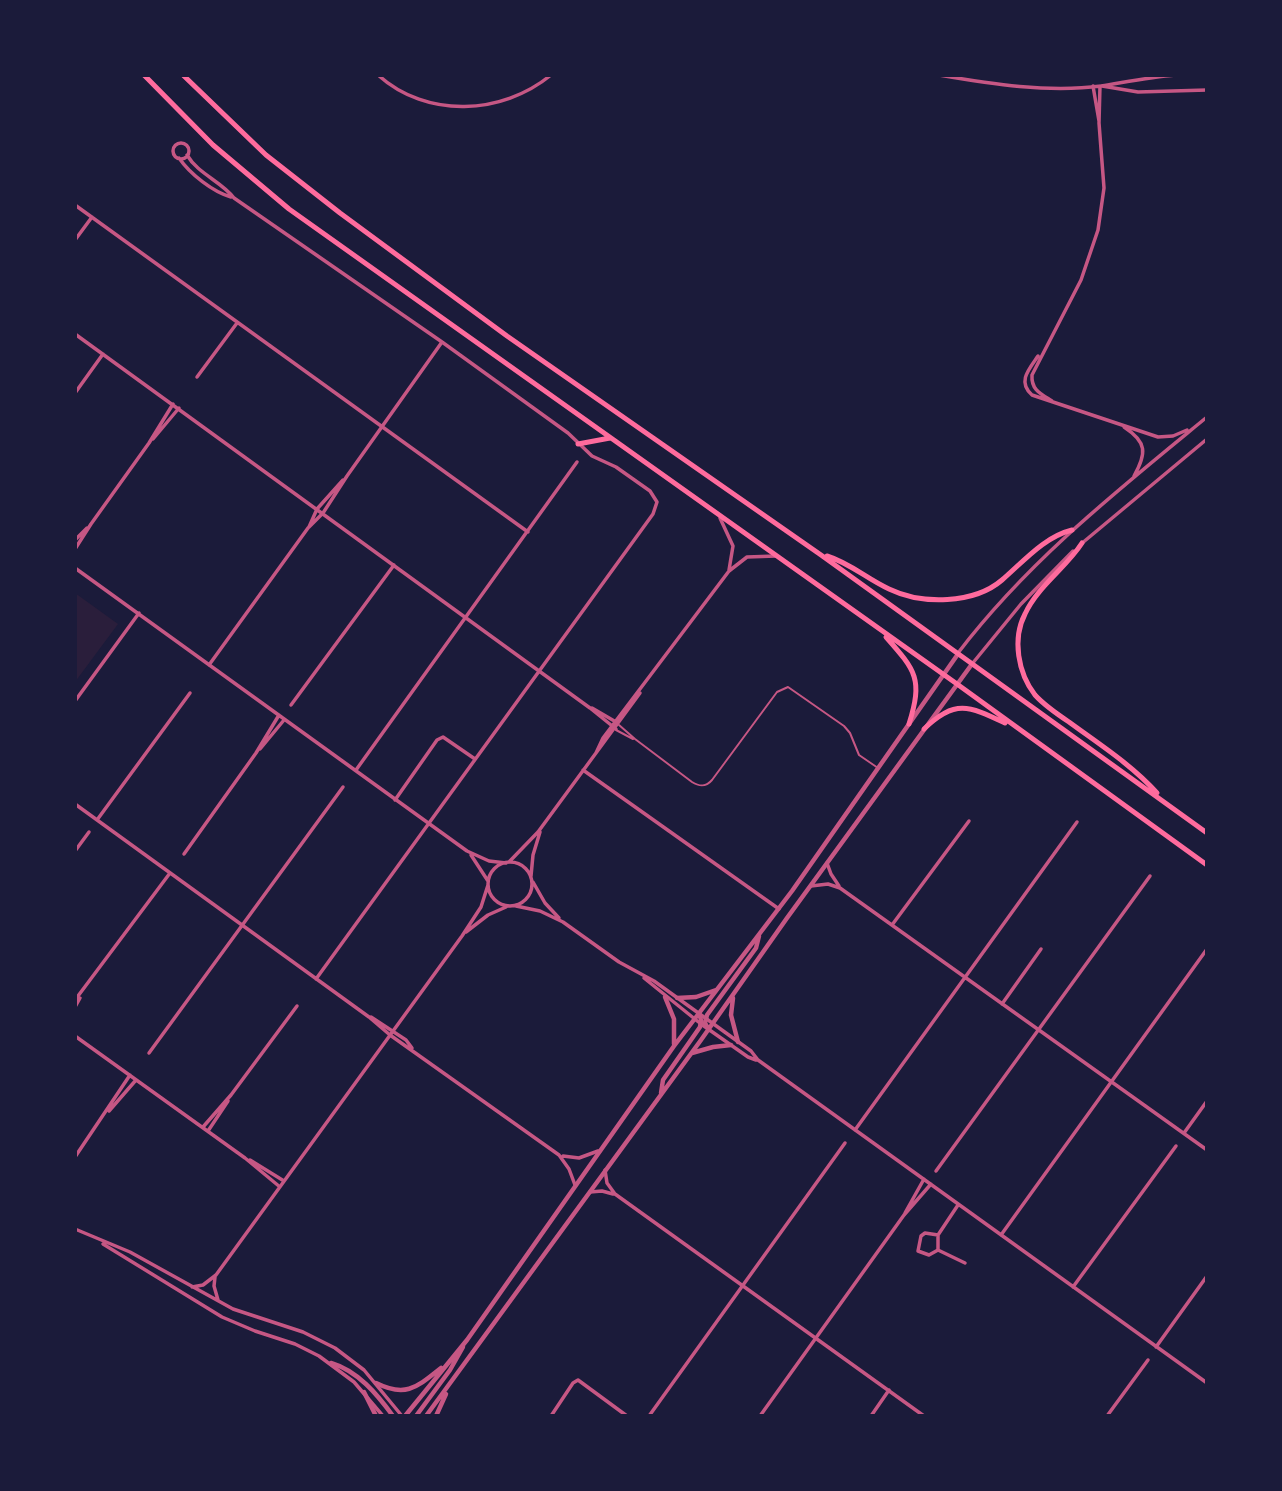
<!DOCTYPE html>
<style>
body{margin:0}
#map{position:relative;width:1282px;height:1491px;overflow:hidden;background:#1b1b3a;font-family:"Playfair Display",serif}
canvas{display:block}
.frame{position:absolute;inset:0;border:77px solid #1b1b3a;pointer-events:none}
</style>
<div id="map">
<canvas width="1282" height="1491"></canvas>
<div class="frame"></div>
</div>
<script>
const context = document.querySelector('canvas').getContext('2d');
context.lineJoin = 'round';
function fillPath(path, color) {
  context.fillStyle = color;
  context.fill(path, 'evenodd');
}
function stroke(path, color, width, dash) {
  context.strokeStyle = color;
  context.lineWidth = width;
  context.lineCap = dash ? 'butt' : 'round';
  context.setLineDash(dash || []);
  context.stroke(path);
}
const green = new Path2D(`
 M75 593 118 624 75 682Z`);
const service = new Path2D(`
 M619 725 635 739 692 782C700 787 706 787 712 780L777 692 788 687 844 726 850 733 859 755 878 768
 M616 730 633 739`);
const minor = new Path2D(`
 M378 75C427 119 502 115 551 75
 M939 75C991 84 1048 93 1101 86 1126 82 1150 77 1176 75
 M1093 86 1099 121
 M1102 86 1138 92 1207 90
 M173 151a8 8 0 1 1 16 0a8 8 0 1 1-16 0Z
 M187 155C198 174 221 181 234 198L442 342 568 433 592 456 616 467 650 491 657 502 653 514 316 979
 M179 158C190 174 213 192 231 197
 M75 205 528 532
 M75 240 92 217
 M75 334 590 708 616 729
 M1038 356C1029 369 1017 382 1032 395L1158 437 1173 436 1187 430
 M197 377 237 323
 M75 393 103 354
 M1052 401C1041 394 1031 390 1032 375L1081 280 1098 230 1104 188 1099 123 1100 86
 M1124 427C1147 442 1147 453 1134 476
 M153 439 179 408
 M720 518 733 546 729 570
 M309 527 317 509 343 480
 M75 540 87 528
 M1081 544 1207 439
 M75 549 91 524 149 443 173 404
 M75 568 467 851 489 861 506 863
 M958 653C1028 561 1118 490 1207 417
 M972 664 1021 604 1073 551
 M209 665 308 528 323 513 347 476 442 342
 M75 701 139 613
 M291 705 394 565
 M592 708 616 722
 M260 749 284 720
 M596 753 603 738 729 571 747 557 776 556
 M356 770 577 462
 M583 770 779 909
 M395 800 437 740 443 737 475 759
 M75 804 369 1017 390 1035 559 1155 569 1169 575 1185
 M97 820 190 693
 M75 851 89 832
 M184 854 256 753 279 715
 M471 855 488 881
 M509 862 538 832 640 693
 M488 884a22 22 0 1 1 44 0a22 22 0 1 1-44 0Z
 M827 863 831 874 839 886
 M531 876 533 855 540 832
 M533 882 545 903 559 918
 M811 886 828 884 840 888 1207 1150
 M516 906 540 911 563 922 619 962 654 981 751 1051 758 1060 1207 1383
 M892 925 969 821
 M466 932 488 915 506 907
 M644 978 701 1024 748 1057 756 1060
 M75 1000 170 873
 M1002 1004 1041 949
 M75 1007 80 998
 M371 1017 406 1040 412 1048
 M75 1036 245 1158 280 1187
 M149 1053 343 787
 M109 1111 136 1080
 M203 1127 231 1095 297 1006
 M855 1130 1077 822
 M208 1131 228 1101
 M1184 1133 1207 1101
 M563 1156 579 1158 598 1151
 M75 1157 130 1075
 M250 1160 284 1181
 M605 1170 607 1183 615 1194 924 1416
 M936 1171 1150 876
 M590 1192 602 1191 613 1194
 M905 1213 924 1179
 M75 1229 130 1252 233 1309 303 1332 335 1348 364 1370 402 1416
 M938 1235 925 1233 921 1236 918 1251 929 1255 938 1250 965 1263
 M1001 1235 1207 949
 M103 1244 222 1317 255 1331 295 1344 319 1356 354 1382 383 1416
 M938 1249V1235L958 1205
 M215 1277 214 1286 218 1300
 M192 1287 203 1285 216 1275 462 936 481 907 488 885
 M1073 1287 1176 1146
 M1156 1347 1207 1276
 M551 1416 573 1383 578 1380 627 1416
 M649 1416 845 1143
 M760 1416 904 1215 931 1184
 M871 1416 889 1390
 M1107 1416 1148 1360`);
const tertiary = new Path2D(`
 M665 997 674 1019V1044
 M677 998 696 997 716 990
 M733 998 731 1015 738 1042
 M709 1030 705 1023 707 1015 756 948 759 936
 M692 1053 713 1047 731 1045
 M661 1093 663 1080 700 1027 701 1020 699 1013
 M331 1363C358 1371 377 1394 393 1416
 M376 1383C406 1398 417 1387 441 1368
 M364 1392 376 1416
 M405 1416 467 1340 674 1046 792 891 958 654
 M416 1416 450 1370 463 1347
 M426 1416 701 1040 787 918 972 664
 M436 1416 446 1394`);
const primary = new Path2D(`
 M144 75 213 145 289 209 957 684 1207 865
 M183 75 266 155 340 213 507 336 821 555 1207 833
 M578 444 610 438
 M1082 543C1066 568 1038 586 1025 614 1012 639 1018 673 1035 695 1045 706 1057 714 1069 722 1099 744 1132 765 1157 793
 M827 556C850 563 867 579 889 589 922 605 974 604 1002 580 1024 561 1044 537 1072 530
 M886 637C916 671 923 679 909 724
 M924 729C955 699 969 706 1005 723`);
fillPath(green, '#2a1e3b');
stroke(service, '#c65784', 2);
stroke(minor, '#c65784', 3.5);
stroke(tertiary, '#c65784', 4.5);
stroke(primary, '#ff6b9d', 5);
</script>
